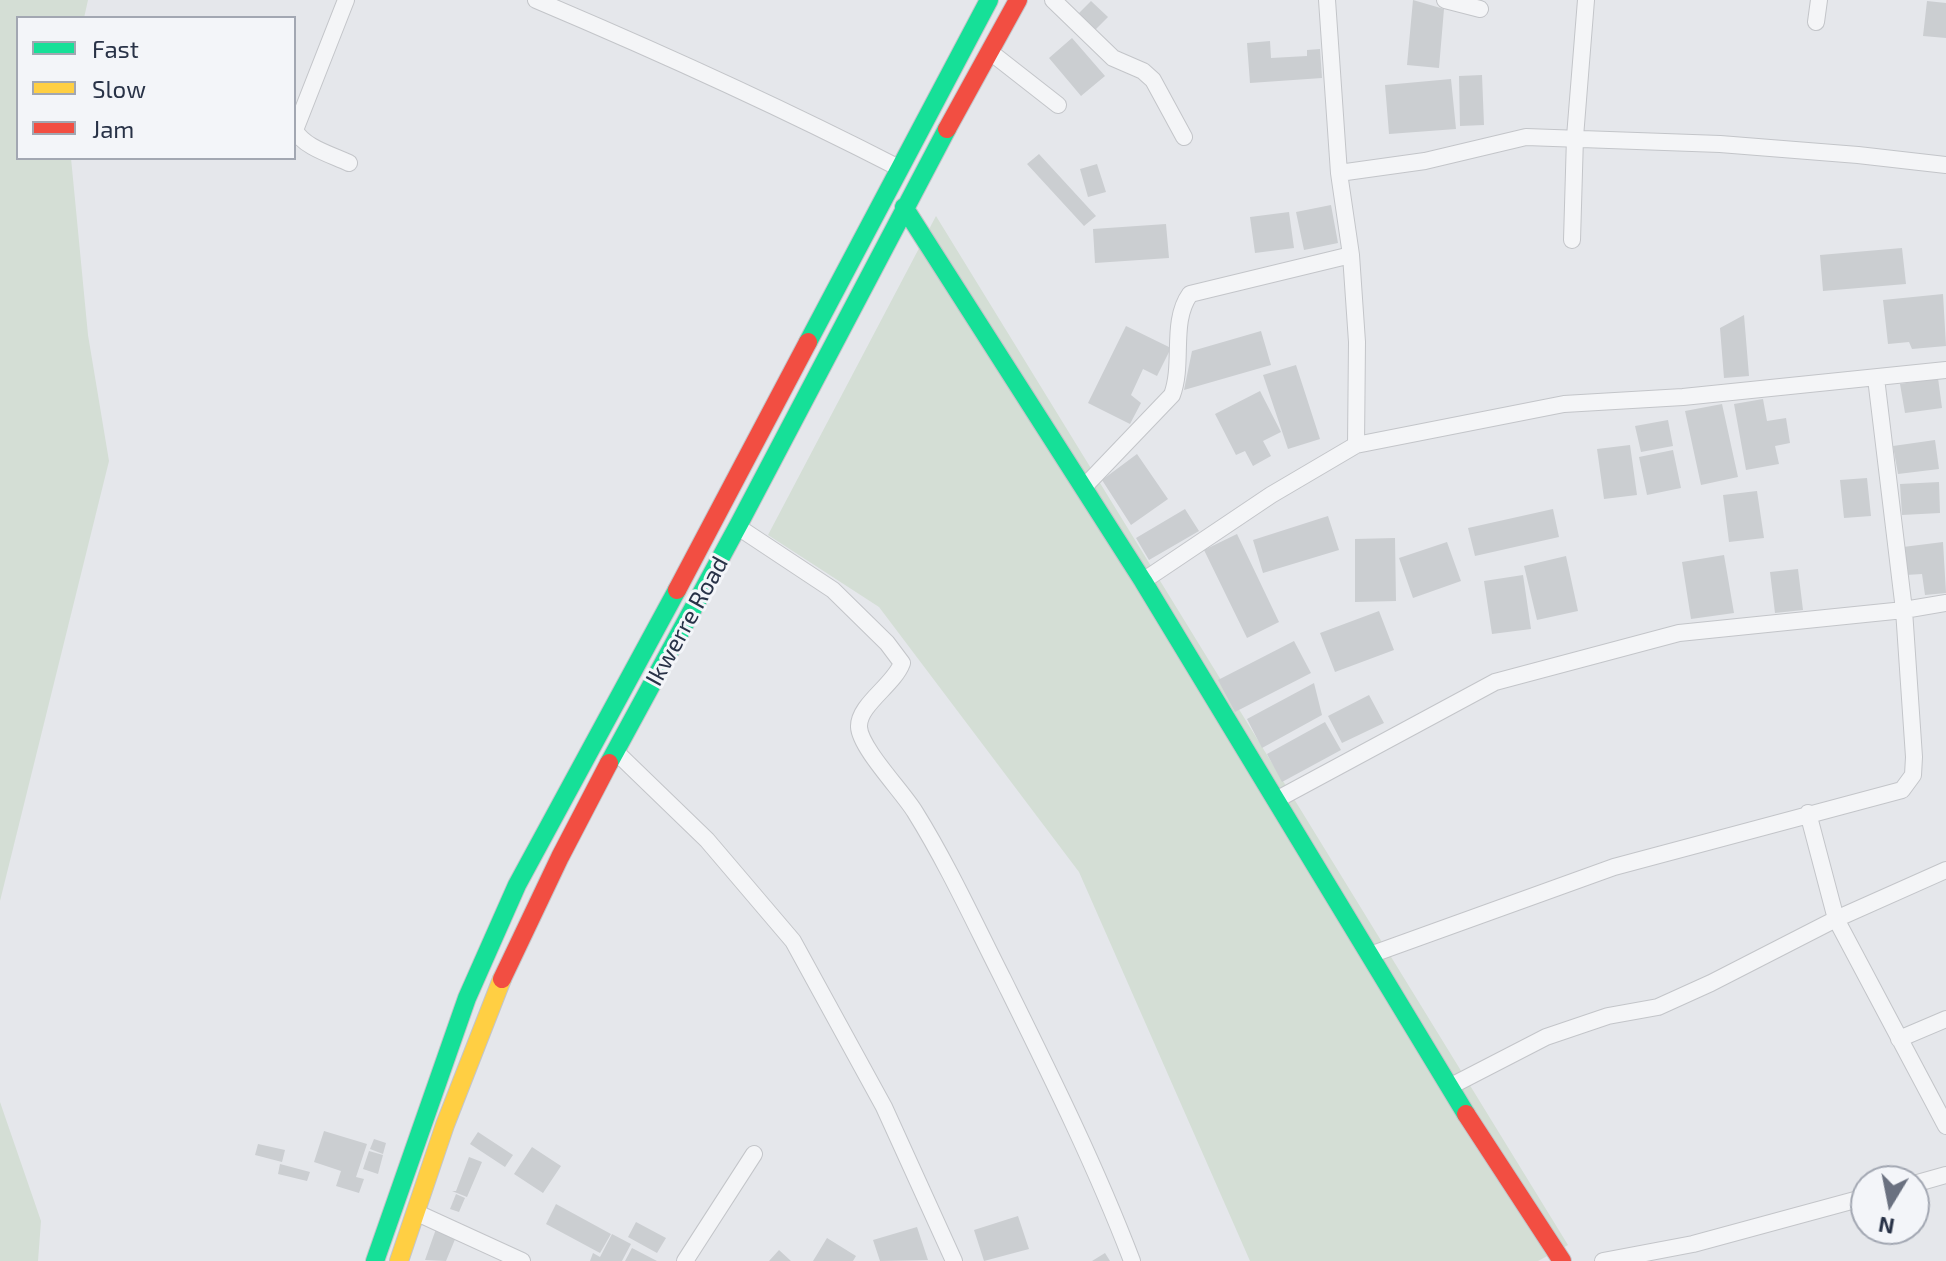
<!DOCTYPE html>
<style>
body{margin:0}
#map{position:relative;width:1946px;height:1261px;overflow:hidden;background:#e5e7eb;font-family:"Exo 2",sans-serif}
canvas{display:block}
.legend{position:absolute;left:16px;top:16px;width:280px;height:144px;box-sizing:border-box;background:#f3f5f9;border:2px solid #a2a7b2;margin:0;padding:10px 14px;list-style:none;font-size:24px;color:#283247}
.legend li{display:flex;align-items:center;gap:16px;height:40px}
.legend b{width:40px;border:2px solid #a2a7b2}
.north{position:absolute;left:1850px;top:1165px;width:80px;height:80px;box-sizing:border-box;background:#f3f5f9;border:2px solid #a2a7b2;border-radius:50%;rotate:190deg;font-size:22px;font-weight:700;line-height:32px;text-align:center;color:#283247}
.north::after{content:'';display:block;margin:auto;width:28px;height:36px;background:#6a7180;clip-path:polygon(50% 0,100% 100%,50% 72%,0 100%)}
</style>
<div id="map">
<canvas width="1946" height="1261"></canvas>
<ul class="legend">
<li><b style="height:10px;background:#16e098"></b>Fast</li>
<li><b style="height:10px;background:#ffcf43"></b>Slow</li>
<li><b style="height:10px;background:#f24e42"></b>Jam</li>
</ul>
<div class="north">N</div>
</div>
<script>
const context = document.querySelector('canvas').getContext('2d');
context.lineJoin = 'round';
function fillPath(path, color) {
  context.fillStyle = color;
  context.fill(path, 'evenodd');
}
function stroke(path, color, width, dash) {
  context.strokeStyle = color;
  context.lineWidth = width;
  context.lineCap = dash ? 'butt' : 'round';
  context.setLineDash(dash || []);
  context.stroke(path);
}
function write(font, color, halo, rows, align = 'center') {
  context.font = font + ' "Exo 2",sans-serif';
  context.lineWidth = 6;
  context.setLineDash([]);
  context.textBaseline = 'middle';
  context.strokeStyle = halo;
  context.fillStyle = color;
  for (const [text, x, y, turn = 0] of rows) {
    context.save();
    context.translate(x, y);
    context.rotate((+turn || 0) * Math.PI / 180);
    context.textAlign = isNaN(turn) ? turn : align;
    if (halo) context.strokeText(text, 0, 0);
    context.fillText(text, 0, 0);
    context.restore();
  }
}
const green = new Path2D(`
 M0 0H88L84 18H18V158H71L88 335 109 461 0 901Z
 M936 216 1568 1245 1538 1261H1250L1079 872 879 607 768 535Z
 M0 1102 41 1221 38 1261H0Z`);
const building = new Path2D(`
 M1413 0 1444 9 1439 68 1407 65Z
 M1091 1 1108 17 1094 31 1077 15Z
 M1927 1 1946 3V38L1923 36Z
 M1072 38 1105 76 1081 96 1049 58Z
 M1270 41 1271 58 1307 56V50L1320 49 1322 78 1250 83 1247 43Z
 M1482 75 1484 125 1460 126 1459 76Z
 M1451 79 1456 129 1389 134 1385 85Z
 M1039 154 1096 216 1084 226 1027 164Z
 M1097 164 1106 192 1088 197 1080 169Z
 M1331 205 1338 243 1304 250 1296 212Z
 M1289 212 1294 248 1255 253 1250 217Z
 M1166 224 1169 258 1095 263 1093 229Z
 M1902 248 1906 284 1823 291 1820 255Z
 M1943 294 1946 346 1912 349 1909 342 1888 344 1883 300Z
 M1744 315 1749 376 1724 378 1720 328Z
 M1126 326 1171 348 1157 376 1143 369 1131 395 1141 403 1130 424 1088 403Z
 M1261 331 1271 365 1184 390 1192 351Z
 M1296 365 1320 439 1288 449 1263 375Z
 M1938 378 1942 408 1905 413 1900 384Z
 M1260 391 1281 432 1263 441 1271 456 1253 466 1245 451 1236 455 1215 414Z
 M1763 399 1767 421 1786 418 1790 443 1775 446 1779 464 1746 470 1734 404Z
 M1722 404 1738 477 1701 485 1685 411Z
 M1668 420 1673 446 1641 452 1635 426Z
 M1935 440 1939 469 1898 474 1893 446Z
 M1630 445 1637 495 1604 499 1597 449Z
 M1673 450 1681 488 1647 495 1639 457Z
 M1137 454 1168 499 1131 525 1102 480Z
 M1867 478 1871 516 1844 518 1840 480Z
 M1939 482 1940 513 1902 515 1900 484Z
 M1757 491 1764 538 1729 542 1723 495Z
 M1185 509 1199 531 1149 560 1136 538Z
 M1553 509 1559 537 1475 556 1468 528Z
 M1328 516 1339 550 1263 573 1253 540Z
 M1237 534 1279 622 1247 638 1204 550Z
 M1395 538 1396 601 1355 602V539Z
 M1447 542 1461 581 1413 598 1399 558Z
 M1943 542 1946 593 1925 595 1922 574 1906 575 1903 547Z
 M1724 555 1734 613 1691 619 1682 562Z
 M1566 556 1578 611 1537 620 1524 566Z
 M1798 569 1803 610 1775 613 1770 572Z
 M1523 575 1531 629 1492 634 1484 581Z
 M1379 611 1394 650 1335 672 1320 633Z
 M1294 641 1311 673 1235 712 1218 680Z
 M1314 683 1322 715 1262 748 1247 719Z
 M1369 695 1384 723 1342 743 1328 716Z
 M1325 722 1341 750 1282 782 1267 754Z
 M324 1131 367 1144 356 1177 364 1179 359 1193 336 1186 341 1171 314 1162Z
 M478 1132 513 1155 505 1167 470 1144Z
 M374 1139 386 1143 383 1154 370 1149Z
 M258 1144 285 1150 282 1162 255 1155Z
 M532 1147 561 1166 543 1193 514 1174Z
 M369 1151 383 1155 378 1174 363 1169Z
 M469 1157 482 1162 467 1197 452 1191H456Z
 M280 1164 310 1172 307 1181 278 1174Z
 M456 1194 465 1198 459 1212 450 1209Z
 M556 1204 611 1234 600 1253 546 1224Z
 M1018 1216 1029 1249 984 1261 974 1230Z
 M636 1222 666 1238 657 1253 628 1237Z
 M917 1227 928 1260 880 1261 873 1240Z
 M436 1229 456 1237 446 1261 425 1260Z
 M612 1234 631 1244 622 1261H590L593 1253 600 1257Z
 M827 1238 856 1256 853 1261H813Z
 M632 1248 657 1261H625Z
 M779 1250 791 1261H769Z
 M1105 1253 1110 1261H1092Z`);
const street = new Path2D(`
 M346 0 295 130C303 147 332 155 349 163
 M536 0C659 52 780 107 899 168
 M1053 0 1113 58 1143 71 1153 80 1184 137
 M1327 0 1339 173 1351 255 1357 342 1356 445
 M1445 0 1480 9
 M1816 22 1819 0
 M989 51 1058 105
 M1339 173 1425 161 1526 137 1720 144 1858 155 1946 165
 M1572 240 1575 137 1586 0
 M1083 488 1172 395C1184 363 1170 322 1190 294L1351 255
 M738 527 833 590 887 643 902 663C894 685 858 705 859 727 860 748 903 792 915 812 948 865 975 924 1003 979 1049 1072 1095 1164 1132 1261
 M1143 581 1271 495 1356 445 1564 404 1683 397 1946 370
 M615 751 707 840 793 941 884 1107 954 1261
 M1276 800 1495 682 1679 633 1904 610 1946 603
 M1808 813 1836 919 1946 1126
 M1370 955 1614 867 1902 790 1913 775 1914 757 1904 610 1876 378
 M1899 1039 1946 1019
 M1449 1087 1546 1037 1608 1016 1658 1007 1711 983 1836 919 1946 870
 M1914 1184 1946 1175
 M415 1212 522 1261
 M685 1261 754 1154
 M1603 1261 1693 1244 1866 1197`);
const fast = new Path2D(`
 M904 207 1143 581 1466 1114
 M808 342 989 0
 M609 763 739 524 947 129
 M375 1261 467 998 517 885 677 590`);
const slow = new Path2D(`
 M399 1261 445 1125 502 979`);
const jam = new Path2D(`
 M947 129 1018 0
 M677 590 808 342
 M502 979 560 857 609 763
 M1466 1114 1562 1261`);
const streetNames = [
 ["Ikwerre Road",687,621,-61]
];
fillPath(green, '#d4ded5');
fillPath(building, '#cbced1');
stroke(street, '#c3c5c9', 18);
stroke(fast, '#c3c5c9', 20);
stroke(slow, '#c3c5c9', 20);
stroke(jam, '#c3c5c9', 20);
stroke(street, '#f4f5f7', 16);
stroke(fast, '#16e098', 18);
stroke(slow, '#ffcf43', 18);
stroke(jam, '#f24e42', 18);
write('24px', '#283247', '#f3f5f9', streetNames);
</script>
